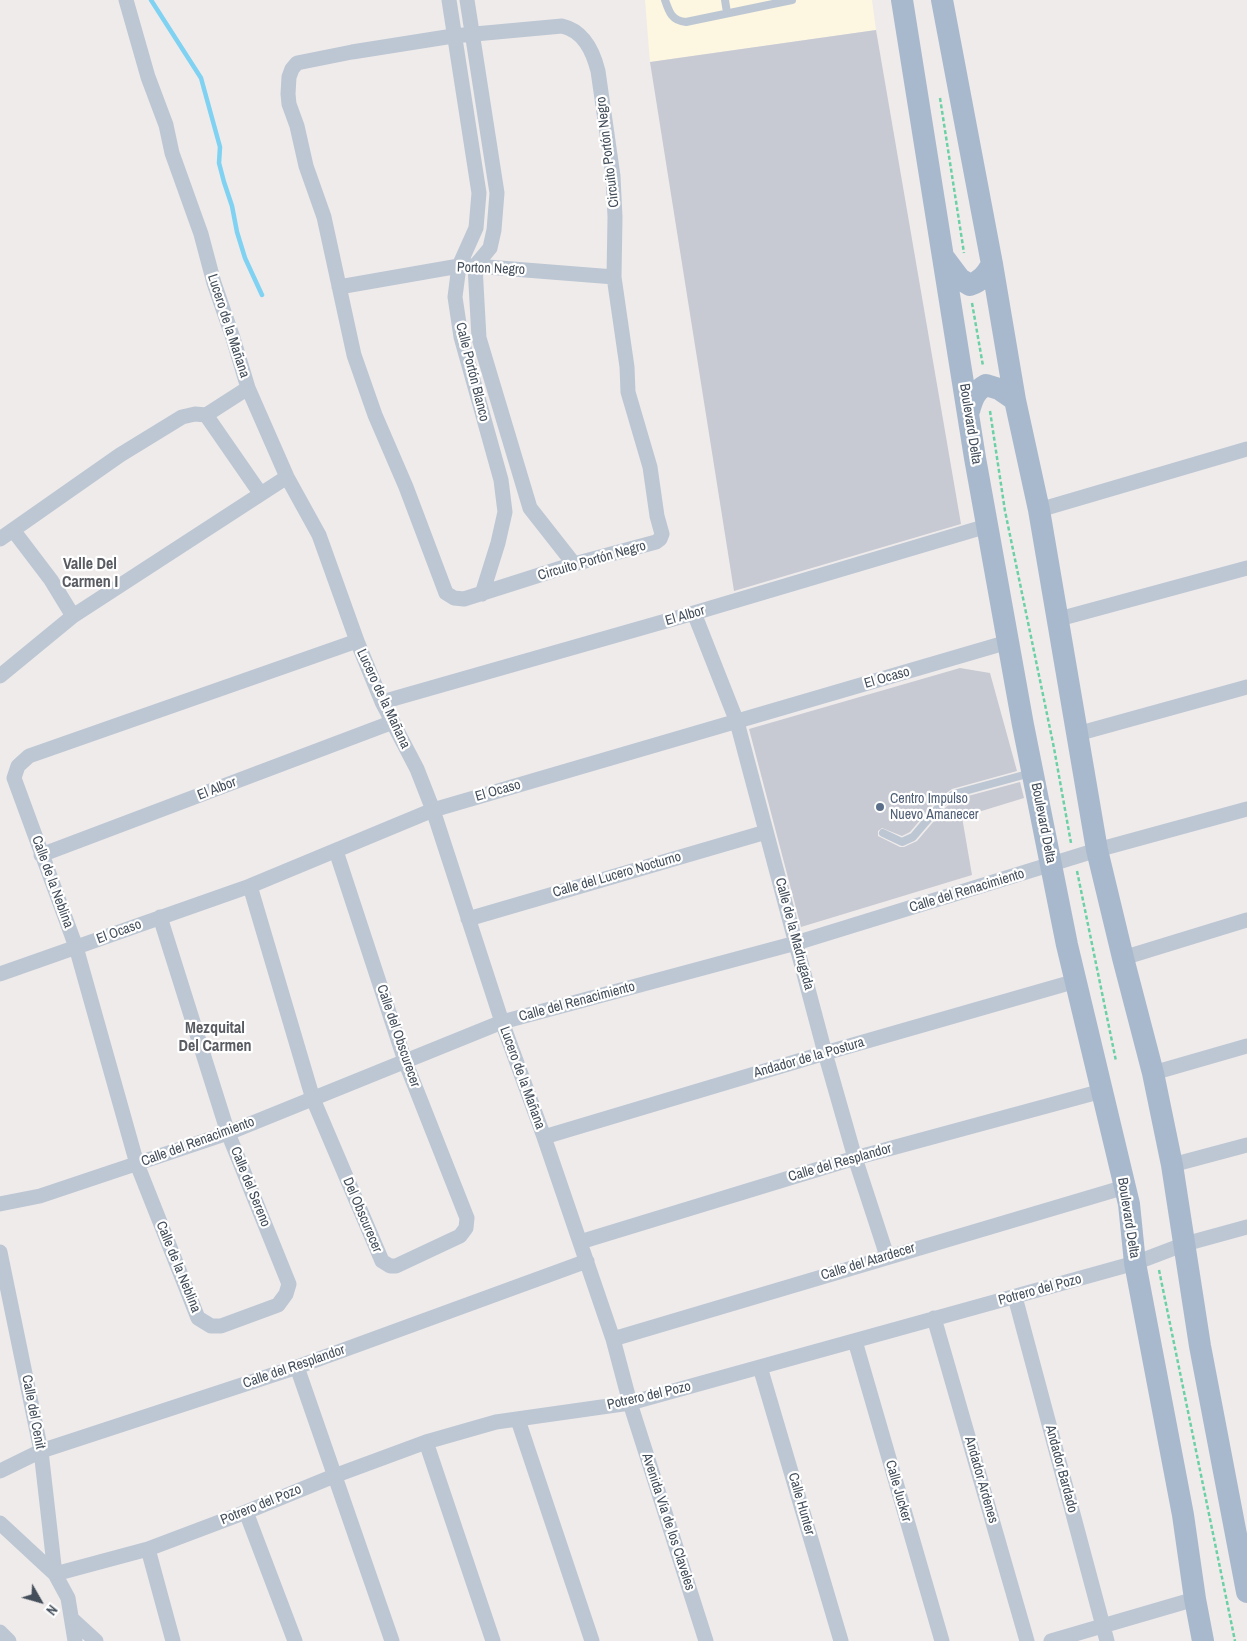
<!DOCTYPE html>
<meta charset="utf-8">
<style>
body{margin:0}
#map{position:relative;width:1247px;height:1641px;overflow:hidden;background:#efebeb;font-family:"Archivo Narrow",sans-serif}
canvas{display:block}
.north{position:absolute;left:15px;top:1576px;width:50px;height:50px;-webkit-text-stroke:4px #fff;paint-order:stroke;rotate:128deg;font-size:14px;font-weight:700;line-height:20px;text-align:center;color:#434e5a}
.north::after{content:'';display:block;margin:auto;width:18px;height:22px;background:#434e5a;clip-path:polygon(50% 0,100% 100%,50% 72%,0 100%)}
</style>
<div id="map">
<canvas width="1247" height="1641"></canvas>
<div class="north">N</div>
</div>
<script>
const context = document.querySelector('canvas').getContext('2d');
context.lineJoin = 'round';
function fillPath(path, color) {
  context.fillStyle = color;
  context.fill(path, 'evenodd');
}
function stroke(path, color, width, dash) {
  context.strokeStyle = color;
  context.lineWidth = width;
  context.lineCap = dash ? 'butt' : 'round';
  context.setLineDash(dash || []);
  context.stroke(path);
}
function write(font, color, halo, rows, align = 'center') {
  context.font = font + ' "Archivo Narrow",sans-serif';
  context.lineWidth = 4.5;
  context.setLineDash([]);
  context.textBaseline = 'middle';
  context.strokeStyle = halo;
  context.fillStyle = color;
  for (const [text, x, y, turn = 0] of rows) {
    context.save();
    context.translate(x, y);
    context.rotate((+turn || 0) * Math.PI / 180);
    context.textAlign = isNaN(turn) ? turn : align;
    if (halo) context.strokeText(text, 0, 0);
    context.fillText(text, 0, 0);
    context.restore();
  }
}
const commercial = new Path2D(`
 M645 0H872L876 30 650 62Z`);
const stream = new Path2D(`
 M151 0 201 78 220 147 219 163 224 182 232 206 237 232 245 258 262 295`);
const building = new Path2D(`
 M876 30 961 524 734 591 650 62Z
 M960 668 990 673 1017 771 952 789 938 799 910 832 902 836 882 828 878 831V836L900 847H904L917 841 946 807 957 799 1020 782 1024 798 962 817 972 875 801 927 749 729Z`);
const path = new Path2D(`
 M940 98 964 253
 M972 303 983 366
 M990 411 1005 511 1054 748 1071 843
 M1077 871 1116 1061
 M1159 1270 1235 1641`);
const service = new Path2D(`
 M665 0C669 12 672 21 686 22L792 0
 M725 0 727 13
 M883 833 902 842 913 837 942 803 954 794 1031 773`);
const minor = new Path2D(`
 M126 0 148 77 166 125 172 153 201 234 214 283 233 338 248 388 287 477 319 535 357 641 382 702 417 769 433 810 502 1022 544 1137 613 1339 630 1403 706 1641
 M449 0 479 193 476 228 459 266 455 297 461 337 501 480 505 512 498 543 482 594
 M467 0 497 193 494 230 490 248 475 266 479 338 530 508 574 564
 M562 26C584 31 593 51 598 71L613 176 615 217 614 277 627 367 628 392 650 467 657 516 662 534 660 539 656 542 574 564 464 599 454 598 446 593 406 487 375 415 354 355 324 217 306 166 297 126 289 104 288 94 289 77 292 69 297 63 352 52 453 36Z
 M339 287 459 266H475L614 277
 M206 415 248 388
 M1039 510 1247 449
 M13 530 51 580 73 616
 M0 539 120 455 182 417 195 414 206 415 260 493
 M694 613 737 722 825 1053 855 1158 887 1256
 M1059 619 1247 568
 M0 676 73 616 287 477
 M382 702 694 613 987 526
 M1077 734 1247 687
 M41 855 393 722
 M250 886 313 1099 382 1261 390 1266H396L460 1236 466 1228 467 1218 405 1061 336 851
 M160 917 228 1133 289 1284 286 1294 278 1305 221 1326H211L198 1318 137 1164 76 947 14 778 18 766 29 756 357 641
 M468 919 766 832
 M1123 958 1247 920
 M0 974 250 886 433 810 1008 642
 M1153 1073 1247 1046
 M544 1137 825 1053 1076 981
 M1172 1165 1247 1145
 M0 1204 40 1196 228 1133 502 1022 796 943 1097 850 1247 809
 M580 1242 855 1158 1102 1091
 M0 1252 41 1451 55 1574
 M1015 1297 1107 1641
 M934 1318 1027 1641
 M613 1339 1125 1187
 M855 1341 942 1641
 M297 1367 392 1641
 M760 1367 841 1641
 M518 1420 592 1641
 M426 1442 493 1641
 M0 1471 41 1451 297 1367 587 1261
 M246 1512 295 1641
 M0 1523 55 1574 68 1598 75 1641
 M148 1549 173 1641
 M55 1574 148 1549 246 1512 334 1476 426 1442 496 1422 630 1403 1135 1263 1185 1244 1247 1227
 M72 1619 96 1641
 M0 1632 9 1641
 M1051 1641 1195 1599`);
const primary = new Path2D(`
 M902 0 975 458 1023 725 1067 945 1129 1204 1135 1263 1183 1515 1195 1599 1203 1641
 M942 0 992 264 1015 400 1039 510 1097 850 1123 958 1153 1073 1172 1165 1200 1346 1247 1592
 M945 259 960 279 970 285C981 281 986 275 992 264
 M968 414C972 402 973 392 986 385L999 389 1015 400`);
const markers = [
 [880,807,5,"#5c6f8a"]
];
const streetNames = [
 ["Circuito Portón Negro",608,152,-97],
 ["Porton Negro",491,269,2],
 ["Lucero de la Mañana",228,326,72],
 ["Calle Portón Blanco",472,372,76],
 ["Boulevard Delta",970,424,81],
 ["Circuito Portón Negro",592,561,-16],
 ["El Albor",685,616,-16],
 ["El Ocaso",887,678,-16],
 ["Lucero de la Mañana",383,699,65],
 ["El Albor",217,789,-21],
 ["El Ocaso",498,791,-16],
 ["Boulevard Delta",1043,823,79],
 ["Calle del Lucero Nocturno",617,875,-16],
 ["Calle de la Neblina",52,882,70],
 ["Calle del Renacimiento",967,891,-17],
 ["El Ocaso",119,932,-20],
 ["Calle de la Madrugada",794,934,75],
 ["Calle del Renacimiento",577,1002,-15],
 ["Calle del Obscurecer",398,1036,71],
 ["Andador de la Postura",809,1058,-16],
 ["Lucero de la Mañana",522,1078,70],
 ["Calle del Renacimiento",198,1142,-20],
 ["Calle del Resplandor",840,1163,-16],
 ["Calle del Sereno",250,1187,68],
 ["Del Obscurecer",362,1215,67],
 ["Boulevard Delta",1128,1218,81],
 ["Calle del Atardecer",868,1262,-17],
 ["Calle de la Neblina",178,1267,68],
 ["Potrero del Pozo",1040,1290,-15],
 ["Calle del Resplandor",294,1367,-19],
 ["Potrero del Pozo",649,1396,-13],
 ["Calle del Cenit",33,1412,79],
 ["Andador Bardado",1061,1469,75],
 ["Andador Ardenes",981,1480,74],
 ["Calle Jucker",898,1491,74],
 ["Calle Hunter",801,1504,74],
 ["Potrero del Pozo",261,1505,-22],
 ["Avenida Vía de los Claveles",668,1522,72]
];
const serviceNames = [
 ["Centro Impulso",890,799],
 ["Nuevo Amanecer",890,815]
];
const quarterNames = [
 ["Valle Del",90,565],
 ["Carmen I",90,583],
 ["Mezquital",215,1029],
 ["Del Carmen",215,1047]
];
fillPath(commercial, '#fdf6e1');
stroke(stream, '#7fd2f1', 4.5);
fillPath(building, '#c7cad2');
stroke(path, '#6bd1a5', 2.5, [4, 2.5]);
stroke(service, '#bdc7d3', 8);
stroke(minor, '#bdc7d3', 15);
stroke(primary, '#a9b9cd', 22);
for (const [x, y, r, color] of markers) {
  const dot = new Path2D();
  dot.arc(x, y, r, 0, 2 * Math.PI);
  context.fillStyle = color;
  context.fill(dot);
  stroke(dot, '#fff', 2);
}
write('14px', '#434e5a', '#fff', streetNames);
write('14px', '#4e5e75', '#fff', serviceNames, 'left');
write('bold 16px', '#585b61', '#fff', quarterNames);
</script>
